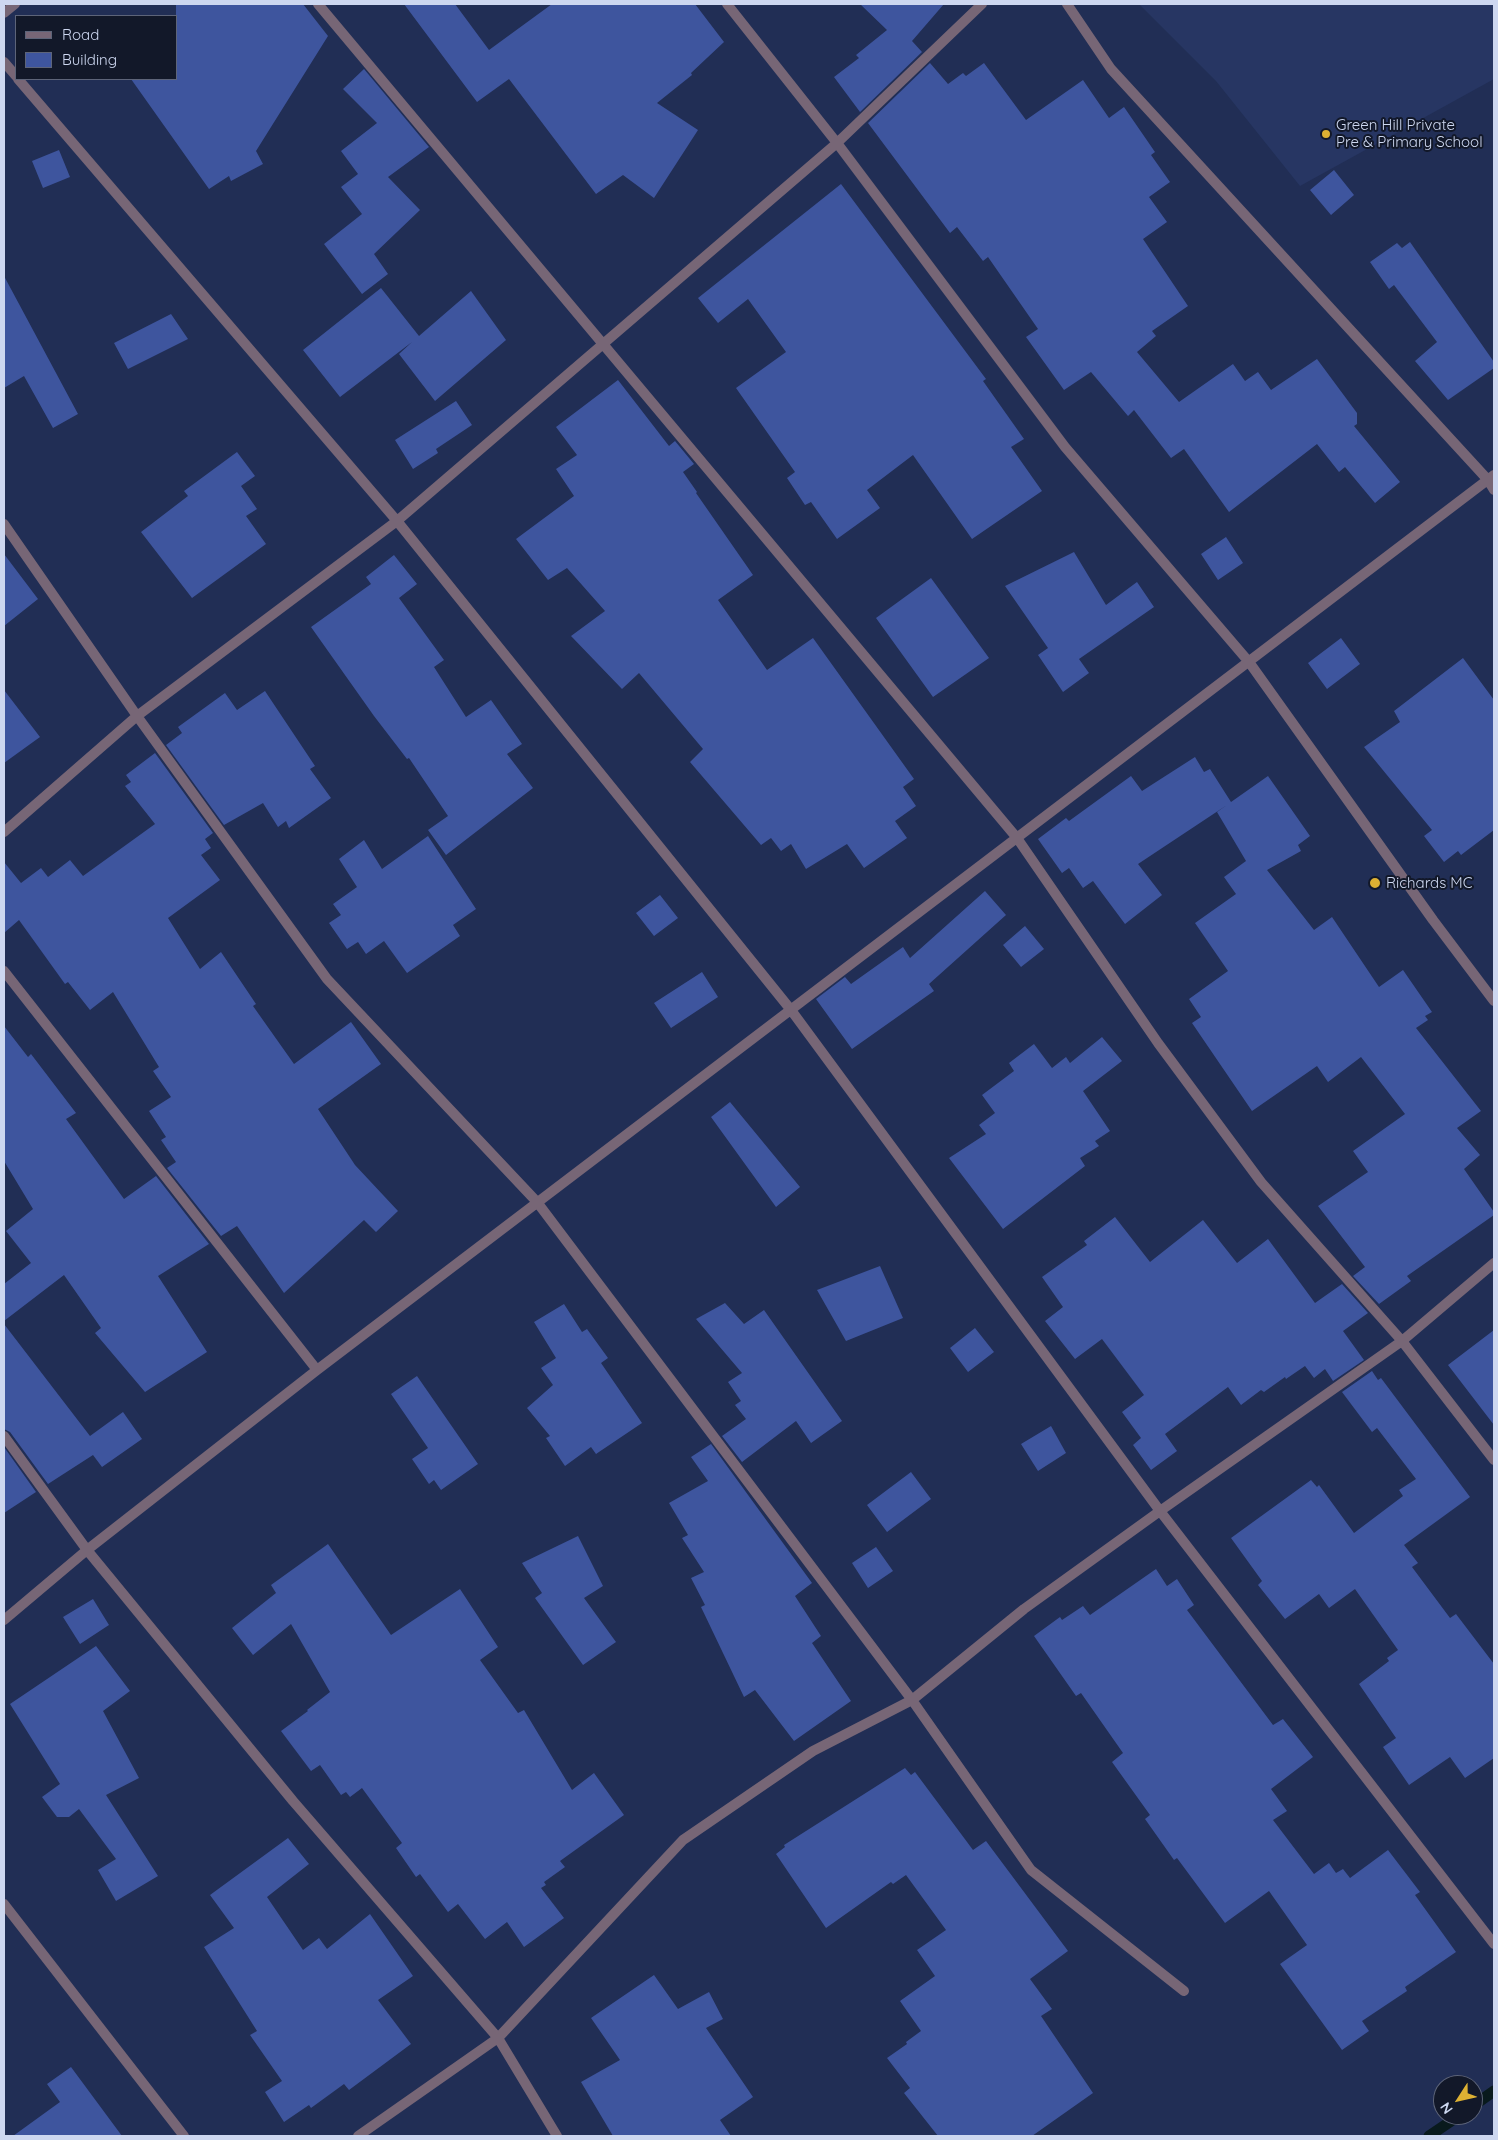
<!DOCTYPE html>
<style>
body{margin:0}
#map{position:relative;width:1498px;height:2140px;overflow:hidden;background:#212e55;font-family:Quicksand,sans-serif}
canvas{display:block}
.frame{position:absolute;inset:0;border:5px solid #cdd7f0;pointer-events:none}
.legend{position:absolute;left:15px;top:15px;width:162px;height:65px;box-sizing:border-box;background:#121829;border:1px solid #5d6479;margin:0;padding:6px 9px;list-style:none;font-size:15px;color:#cdd7f0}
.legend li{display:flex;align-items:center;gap:10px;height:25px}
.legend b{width:25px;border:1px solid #5d6479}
.north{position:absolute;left:1433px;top:2075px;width:50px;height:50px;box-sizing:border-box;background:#121829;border:1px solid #5d6479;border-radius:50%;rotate:235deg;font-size:14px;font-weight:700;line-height:20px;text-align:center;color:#cdd7f0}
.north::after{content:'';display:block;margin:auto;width:18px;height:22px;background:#deb133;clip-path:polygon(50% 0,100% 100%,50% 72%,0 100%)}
</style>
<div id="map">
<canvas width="1498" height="2140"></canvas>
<div class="frame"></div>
<ul class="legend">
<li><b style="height:6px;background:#776676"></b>Road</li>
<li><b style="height:14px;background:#3e559e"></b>Building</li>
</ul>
<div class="north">N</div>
</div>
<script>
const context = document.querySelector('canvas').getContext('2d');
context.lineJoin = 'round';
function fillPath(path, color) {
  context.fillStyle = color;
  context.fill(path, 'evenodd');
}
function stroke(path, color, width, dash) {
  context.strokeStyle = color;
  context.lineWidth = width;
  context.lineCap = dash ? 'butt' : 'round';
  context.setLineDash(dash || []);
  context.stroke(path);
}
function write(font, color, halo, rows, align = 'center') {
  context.font = font + ' Quicksand,sans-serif';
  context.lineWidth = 4;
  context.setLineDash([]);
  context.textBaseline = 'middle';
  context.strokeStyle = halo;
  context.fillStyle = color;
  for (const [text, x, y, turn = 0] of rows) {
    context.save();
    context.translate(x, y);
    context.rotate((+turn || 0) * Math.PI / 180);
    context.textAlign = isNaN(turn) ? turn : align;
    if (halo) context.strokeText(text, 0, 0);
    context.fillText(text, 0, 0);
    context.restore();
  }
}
const built = new Path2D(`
 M1139 4H1494V79L1300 186 1216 81Z`);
const stream = new Path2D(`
 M1473 2106 1494 2091
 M1429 2136 1460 2115`);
const building = new Path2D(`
 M176 4H303L328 36 256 151 263 164 231 181 229 176 209 189 131 79H176Z
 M404 4H455L489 50 552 4H695L724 42 691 73 692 75 657 103 698 130 654 198 623 175 596 194 509 79 477 102Z
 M860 4H944L912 41 922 52 860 112 834 77 859 58 856 55 887 30Z
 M930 63 948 84 963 73 966 76 984 63 1026 120 1083 80 1109 118 1124 107 1155 152 1151 155 1170 182 1149 197 1167 222 1143 239 1188 306 1152 331 1156 336 1137 352 1179 402 1233 364 1245 381 1258 372 1271 390 1317 359 1357 413V424L1354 426 1400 482 1375 503 1345 467 1339 472 1317 444 1229 512 1184 449 1171 458 1134 410 1128 416 1091 372 1064 390 1026 337 1038 329 988 257 983 261 957 227 950 233 868 123Z
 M364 69 429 147 388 177 420 210 374 254 388 274 362 294 324 244 362 214 341 187 358 174 341 151 377 123 343 89Z
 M59 150 70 177 43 188 32 161Z
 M1334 170 1354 195 1331 215 1310 190Z
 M841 184 986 379 983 381 1024 439 1011 447 1042 491 972 539 913 455 867 490 880 508 837 539 811 502 805 505 787 478 795 472 736 388 786 352 748 299 718 323 698 298Z
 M1410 242 1494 362V368L1448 400 1415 361 1437 342 1394 285 1389 289 1370 262 1397 243 1402 248Z
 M4 276 78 414 53 428 24 376 4 388Z
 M381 288 419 336 471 291 506 340 435 401 399 354 412 342 340 397 303 350Z
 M171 314 188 339 128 369 114 343Z
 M618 380 669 446 675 441 694 464 683 472 697 492 696 493 753 575 718 600 767 670 813 638 914 779 903 787 916 806 895 821 907 838 864 868 847 844 806 869 791 844 781 851 771 838 761 845 690 762 703 749 639 673 622 689 571 636 605 611 567 568 548 580 516 539 574 496 556 469 577 455 556 427Z
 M456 401 472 425 436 449 438 453 413 469 395 440Z
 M237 452 255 476 241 486 257 509 246 516 266 544 192 598 141 532 188 496 184 491Z
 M1226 537 1243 563 1218 580 1201 554Z
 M1074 552 1106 605 1137 582 1154 607 1079 659 1089 673 1063 692 1038 655 1048 648 1005 586Z
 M4 554 38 599 4 626Z
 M394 555 417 584 399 598 444 660 434 667 466 717 491 700 522 744 507 754 533 788 446 855 428 830 448 816 409 758 407 759 374 716 311 627 371 584 366 577Z
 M931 578 989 658 933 697 876 618Z
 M1341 638 1360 664 1327 689 1308 663Z
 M1463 658 1494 700V830L1461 855 1458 851 1444 862 1424 836 1432 830 1364 747 1400 722 1394 711Z
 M4 690 40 737 4 763Z
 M265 691 315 766 310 769 331 798 289 828 286 821 278 827 263 803 224 825 166 745 182 733 178 727 225 693 237 710Z
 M155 753 213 833 205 839 211 848 201 855 220 880 168 918 200 969 221 952 256 1004 253 1006 294 1064 351 1022 381 1064 318 1109 355 1165 398 1211 376 1232 364 1220 284 1293 237 1226 221 1236 167 1168 176 1162 161 1140 166 1137 149 1111 171 1097 153 1071 159 1067 113 992 90 1010 68 982 65 984 19 920 4 933V862L21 883 41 868 48 877 70 860 83 876 155 824 125 786 131 782 126 775Z
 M1195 757 1204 772 1210 769 1231 802 1268 776 1310 836 1298 845 1301 851 1267 870 1314 930 1332 917 1379 987 1403 970 1432 1012 1425 1016 1428 1020 1416 1028 1481 1111 1457 1128 1480 1155 1464 1169 1494 1212V1215L1407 1276 1411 1281 1379 1304 1353 1276 1365 1267 1318 1206 1368 1172 1353 1151 1405 1114 1361 1057 1328 1082 1317 1066 1252 1111 1192 1023 1201 1017 1189 999 1228 971 1195 923 1236 894 1224 877 1246 861 1217 812 1227 805 1138 864 1162 895 1125 924 1093 881 1083 888 1069 868 1062 873 1038 839 1066 818 1069 821 1131 776 1142 791Z
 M428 836 476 909 453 925 460 936 407 973 384 941 366 954 358 942 347 949 329 923 341 915 333 904 357 887 339 859 364 840 382 869Z
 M985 891 1006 915 929 984 934 991 852 1049 816 999 845 977 851 984 903 947 910 958Z
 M660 895 678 918 654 936 636 913Z
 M1025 926 1044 949 1021 967 1003 945Z
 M702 972 718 997 671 1028 654 1003Z
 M4 1026 28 1057 31 1054 76 1113 66 1119 124 1199 156 1176 209 1244 158 1276 207 1352 145 1392 95 1333 101 1328 64 1275 4 1321V1284L31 1263 6 1231 33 1209 4 1161Z
 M1102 1037 1122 1061 1083 1091 1110 1131 1095 1141 1099 1146 1080 1158 1085 1166 1003 1229 949 1158 986 1134 979 1125 995 1113 982 1095 1014 1071 1009 1063 1034 1044 1052 1068 1066 1057 1070 1063Z
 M730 1102 800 1187 776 1207 711 1117Z
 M1115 1217 1150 1262 1203 1220 1237 1263 1268 1239 1315 1303 1342 1284 1368 1313 1343 1331 1364 1360 1333 1381 1325 1369 1314 1378 1305 1366 1286 1379 1285 1377 1264 1392 1261 1390 1241 1405 1228 1387 1165 1434 1177 1451 1151 1470 1133 1445 1141 1438 1122 1412 1144 1395 1102 1339 1075 1359 1045 1321 1063 1307 1042 1277 1087 1245 1084 1241Z
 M880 1266 903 1318 846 1341 817 1290Z
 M725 1303 744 1324 764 1310 842 1421 811 1443 796 1421 742 1462 722 1436 746 1419 735 1405 741 1401 728 1382 742 1373 696 1319Z
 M564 1304 582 1332 587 1329 608 1358 601 1363 642 1423 596 1454 591 1447 565 1466 546 1438 550 1436 527 1408 553 1385 541 1368 556 1358 534 1322Z
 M4 1324 90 1436 123 1412 142 1439 102 1467 93 1455 48 1484 10 1432 4 1429Z
 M975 1328 994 1352 968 1372 950 1348Z
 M1494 1330V1425L1448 1365Z
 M1372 1371 1378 1380 1381 1378 1470 1497 1404 1545 1418 1563 1412 1567 1450 1618 1456 1614 1494 1664V1758L1465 1778 1450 1757 1409 1785 1383 1747 1396 1738 1359 1684 1389 1661 1387 1658 1398 1650 1355 1589 1329 1608 1319 1594 1285 1619 1258 1585 1262 1581 1231 1538 1311 1480 1317 1487 1319 1485 1354 1533 1403 1496 1399 1490 1416 1479 1377 1428 1372 1432 1342 1392Z
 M417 1376 478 1464 441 1490 434 1480 429 1484 412 1459 428 1448 391 1394Z
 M1051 1426 1066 1453 1038 1471 1021 1444Z
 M711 1444 812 1583 795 1596 821 1636 812 1643 851 1701 794 1741 755 1690 744 1697 701 1607 705 1605 691 1578 704 1572 682 1538 688 1535 669 1503 708 1481 691 1457Z
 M4 1447 36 1492 4 1513Z
 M911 1472 931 1499 887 1532 867 1505Z
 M578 1536 603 1586 584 1598 616 1642 583 1665 535 1598 542 1593 522 1563Z
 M328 1544 391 1635 460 1589 498 1647 480 1660 518 1713 524 1710 572 1790 594 1773 624 1815 560 1861 565 1867 544 1882 546 1885 541 1888 564 1918 524 1947 507 1922 485 1939 458 1904 448 1912 420 1874 416 1877 396 1848 402 1843 362 1788 350 1797 346 1792 341 1795 320 1765 311 1771 281 1731 308 1711 307 1710 330 1692 291 1624 253 1655 232 1628 276 1593 271 1585Z
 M876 1547 893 1571 868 1588 852 1563Z
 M1156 1569 1167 1586 1177 1579 1194 1605 1187 1610 1273 1725 1283 1719 1313 1757 1271 1789 1287 1811 1273 1820 1314 1874 1329 1863 1336 1873 1343 1869 1350 1878 1388 1850 1420 1892 1415 1895 1456 1952 1405 1987 1407 1991 1362 2021 1369 2031 1342 2050 1280 1964 1307 1945 1269 1891 1225 1923 1177 1858 1174 1860 1145 1819 1150 1815 1112 1762 1123 1753 1081 1693 1076 1696 1034 1636 1060 1617 1062 1620 1083 1606 1090 1615Z
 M93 1599 109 1625 80 1644 63 1617Z
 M96 1646 130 1691 103 1711 139 1778 106 1795 158 1876 116 1901 98 1870 116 1859 79 1809 69 1817H57L42 1797 60 1784 10 1704Z
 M905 1768 911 1775 915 1772 973 1850 986 1841 1068 1951 1030 1979 1052 2009 1041 2016 1093 2093 1032 2136H938L904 2093 910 2088 887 2058 907 2044 906 2042 921 2031 900 2001 935 1976 917 1950 946 1930 906 1875 893 1884 891 1882 826 1928 776 1854 785 1847 784 1845Z
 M288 1838 309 1864 267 1897 303 1950 319 1938 327 1949 370 1914 413 1976 378 2000 411 2044 349 2090 344 2084 311 2108 309 2105 284 2122 265 2092 282 2081 250 2035 257 2031 204 1947 234 1928 210 1895Z
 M654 1975 678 2009 709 1992 723 2019 706 2028 753 2097 720 2120 731 2136H613L581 2082 620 2060 591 2018Z
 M71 2067 122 2136H13L60 2102 47 2084Z`);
const street = new Path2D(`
 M318 4 1017 838 1158 1043 1261 1182 1402 1341 1494 1460
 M727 4 837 143 1065 447 1249 662 1433 920 1494 1001
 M1067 4 1111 69 1488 480 1494 490
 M4 13 15 4
 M4 62 16 76
 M18 79 397 521 791 1010 1160 1511 1494 1944
 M4 524 137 716 327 979 537 1202 912 1700 1031 1870 1184 1991
 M4 832 137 716 397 521 837 143 982 4
 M4 971 317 1370
 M4 1436 87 1550 293 1801 498 2038 557 2136
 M4 1620 87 1550 317 1370 1494 475
 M4 1904 184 2136
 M358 2136 498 2038 683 1840 813 1751 912 1700 1024 1609 1160 1511 1402 1341 1494 1263`);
const markers = [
 [1326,134,5,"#deb133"],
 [1375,883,6,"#deb133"]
];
const poiNames = [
 ["Green Hill Private",1336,125],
 ["Pre & Primary School",1336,142],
 ["Richards MC",1386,883]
];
fillPath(built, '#273663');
stroke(stream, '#091a1d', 11);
fillPath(building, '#3e559e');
stroke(street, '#776676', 10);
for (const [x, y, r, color] of markers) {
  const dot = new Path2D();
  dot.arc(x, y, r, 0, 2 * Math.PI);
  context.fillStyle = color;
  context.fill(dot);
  stroke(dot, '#121829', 2);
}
write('15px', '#cdd7f0', '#121829', poiNames, 'left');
</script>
